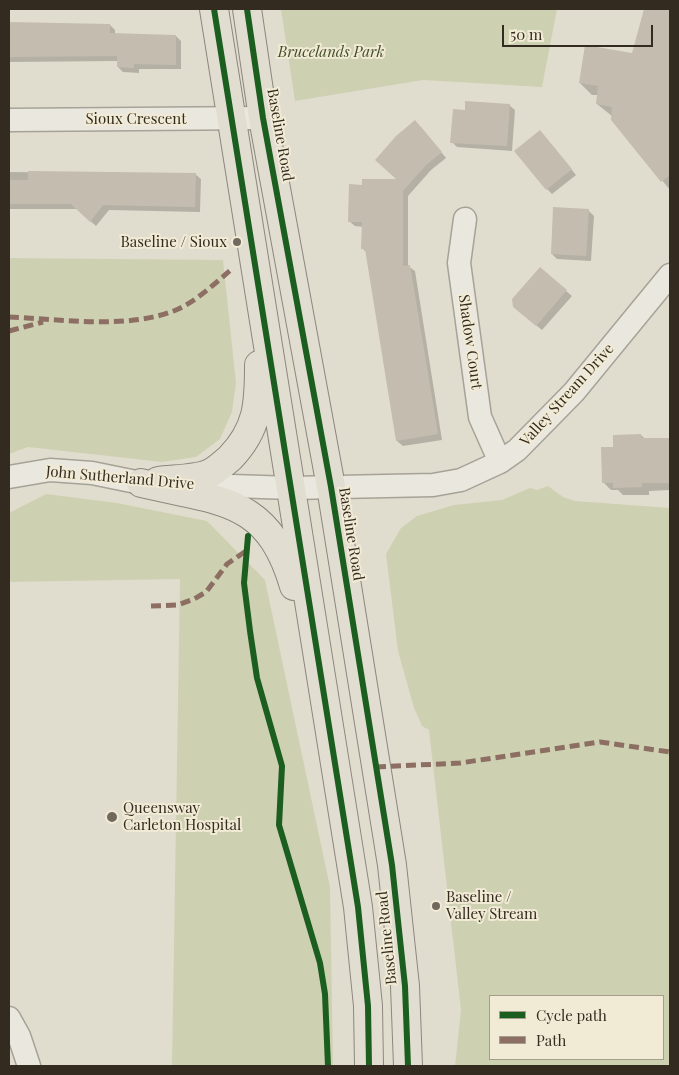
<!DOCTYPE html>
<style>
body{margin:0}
#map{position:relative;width:679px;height:1075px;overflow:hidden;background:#e1ddce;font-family:"Playfair Display",serif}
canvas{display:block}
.frame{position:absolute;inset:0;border:10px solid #342b20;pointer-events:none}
.legend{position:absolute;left:489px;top:995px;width:175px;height:65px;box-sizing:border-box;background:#f1ebd5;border:1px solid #a59e8d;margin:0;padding:6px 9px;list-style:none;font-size:15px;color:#342b20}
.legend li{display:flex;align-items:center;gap:10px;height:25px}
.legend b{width:25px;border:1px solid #a59e8d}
.scale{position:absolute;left:502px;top:25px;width:151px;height:22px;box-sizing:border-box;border:2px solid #342b20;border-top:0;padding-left:6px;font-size:15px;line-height:18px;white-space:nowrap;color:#342b20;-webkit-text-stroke:4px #f1ebd5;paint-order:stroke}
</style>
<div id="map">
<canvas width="679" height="1075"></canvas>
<div class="frame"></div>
<ul class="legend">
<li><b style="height:6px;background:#1b5e20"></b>Cycle path</li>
<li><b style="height:6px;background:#8d6e63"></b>Path</li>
</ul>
<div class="scale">50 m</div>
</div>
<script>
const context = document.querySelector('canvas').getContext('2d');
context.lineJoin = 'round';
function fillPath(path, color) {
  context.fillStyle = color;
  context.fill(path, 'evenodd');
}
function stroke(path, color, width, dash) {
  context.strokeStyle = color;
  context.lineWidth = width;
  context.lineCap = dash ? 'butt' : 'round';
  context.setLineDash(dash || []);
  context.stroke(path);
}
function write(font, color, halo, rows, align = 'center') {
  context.font = font + ' "Playfair Display",serif';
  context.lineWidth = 4;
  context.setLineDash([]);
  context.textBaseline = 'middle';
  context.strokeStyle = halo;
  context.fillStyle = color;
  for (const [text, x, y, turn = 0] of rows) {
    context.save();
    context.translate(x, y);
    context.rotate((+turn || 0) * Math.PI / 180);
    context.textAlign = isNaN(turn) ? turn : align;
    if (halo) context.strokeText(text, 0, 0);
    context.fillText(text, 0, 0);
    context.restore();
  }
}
const green = new Path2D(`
 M281 9H557L542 87 423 80 295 101Z
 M9 258 223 260 236 383 232 412 220 439 196 457 162 462 28 447 9 454Z
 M548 486 563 497 575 501 670 508V1066H455L461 1010 429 730 422 726 414 708 398 651 386 554 401 528 417 516 454 505 502 500 530 488 537 490ZM663 996V1059H490V996Z
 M46 494 117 503 207 521 265 580 330 887 333 1066H172L180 579 9 582V513Z`);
const shadow = new Path2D(`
 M646 9H670V190L612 119V116L597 104 598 95H592L580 83 633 54Z
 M9 23 110 25 115 30V34L176 36 181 41V69H139V73L123 72 118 67V61L9 62Z
 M509 105 515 110 512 151 457 147 452 142 466 112Z
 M421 127 446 158 431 170 408 196V266L415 271 442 440 403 446 397 441 367 253 363 249V227L355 226 349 221 363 186 399 180Z
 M545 137 576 175 552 194 547 189Z
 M9 172 195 174 201 179 200 212 109 210 96 226 77 209H9Z
 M588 210 594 216 591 261 557 259 552 254Z
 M540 269 572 296 542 330 520 312Z
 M641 435 645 439H670V490L649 491V495H623L618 490H611L603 482 615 448Z`);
const building = new Path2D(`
 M644 9H670V175L661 182 611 120 612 107 596 104 598 86 579 83 585 45 632 53Z
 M9 22 110 24V33L176 35V65L134 64V68L117 67V56L9 57Z
 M465 101 510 104 507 146 450 143 453 109 465 110Z
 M415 120 442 152 426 165 403 191V266L410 265 438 434 396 441 365 249H361L362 222H348L349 184 362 185V179H396L375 160 396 136Z
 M540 130 572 169 546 190 514 151Z
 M28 171 196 173 195 207 103 205 90 222 71 204H9V180H28Z
 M553 207 589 209 586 256 551 254Z
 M540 267 567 290 536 326 513 307 512 299Z
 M641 434V438H670V483H642V487L613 488V483H602L601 447H613V435Z`);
const street = new Path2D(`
 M9 120 263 118
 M465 219 459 263 480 417 500 462
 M9 477 50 470 92 473 141 483 292 488 433 485 461 480 500 462 517 450 574 392 670 275
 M9 1018 19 1036 29 1066`);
const primary = new Path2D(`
 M214 9 358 907 368 1006 369 1066
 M247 9 263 118 331 487 392 865 405 986 408 1066
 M158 481C172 479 196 479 208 474 216 471 224 463 230 458 258 429 259 404 259 365
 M141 483C221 502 268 497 294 586`);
const quiet = new Path2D(`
 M9 317C62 319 127 330 176 310 197 301 215 283 232 269
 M9 331 43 322
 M151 606 178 605 194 599 206 592 227 564 246 551
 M376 767 460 763 600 742 670 752`);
const cycleway = new Path2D(`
 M214 9 358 907 368 1006 369 1066
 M247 9 263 118 331 487 392 865 405 986 408 1066
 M248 536 244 583 250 631 257 678 282 766 279 825 320 963 325 994 328 1066`);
const markers = [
 [237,242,5,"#71695d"],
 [112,817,6,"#71695d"],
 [436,906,5,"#71695d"]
];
const parkNames = [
 ["Brucelands Park",331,52]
];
const streetNames = [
 ["Sioux Crescent",136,119],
 ["Baseline Road",280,135,80],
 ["Shadow Court",470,342,82],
 ["Valley Stream Drive",567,395,-48],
 ["John Sutherland Drive",120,478,5],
 ["Baseline Road",351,534,81],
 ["Baseline Road",387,938,-96]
];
const poiNames = [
 ["Baseline / Sioux",227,242,"right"],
 ["Queensway",123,808],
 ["Carleton Hospital",123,825],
 ["Baseline /",446,897],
 ["Valley Stream",446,914]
];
fillPath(green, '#ced0b2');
fillPath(shadow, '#0003');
fillPath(building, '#c4bcaf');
stroke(street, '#a6a297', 25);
stroke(primary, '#8c877d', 30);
stroke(street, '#eae7de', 22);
stroke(primary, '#e1ddd1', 28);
stroke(quiet, '#8d6e63', 5, [10, 5]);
stroke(cycleway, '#1b5e20', 6);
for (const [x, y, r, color] of markers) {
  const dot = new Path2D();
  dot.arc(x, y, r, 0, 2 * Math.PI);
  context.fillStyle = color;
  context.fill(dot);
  stroke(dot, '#f1ebd5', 2);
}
write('italic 15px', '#424e29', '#f1ebd5', parkNames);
write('15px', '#342b20', '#f1ebd5', streetNames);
write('15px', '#342b20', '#f1ebd5', poiNames, 'left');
</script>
